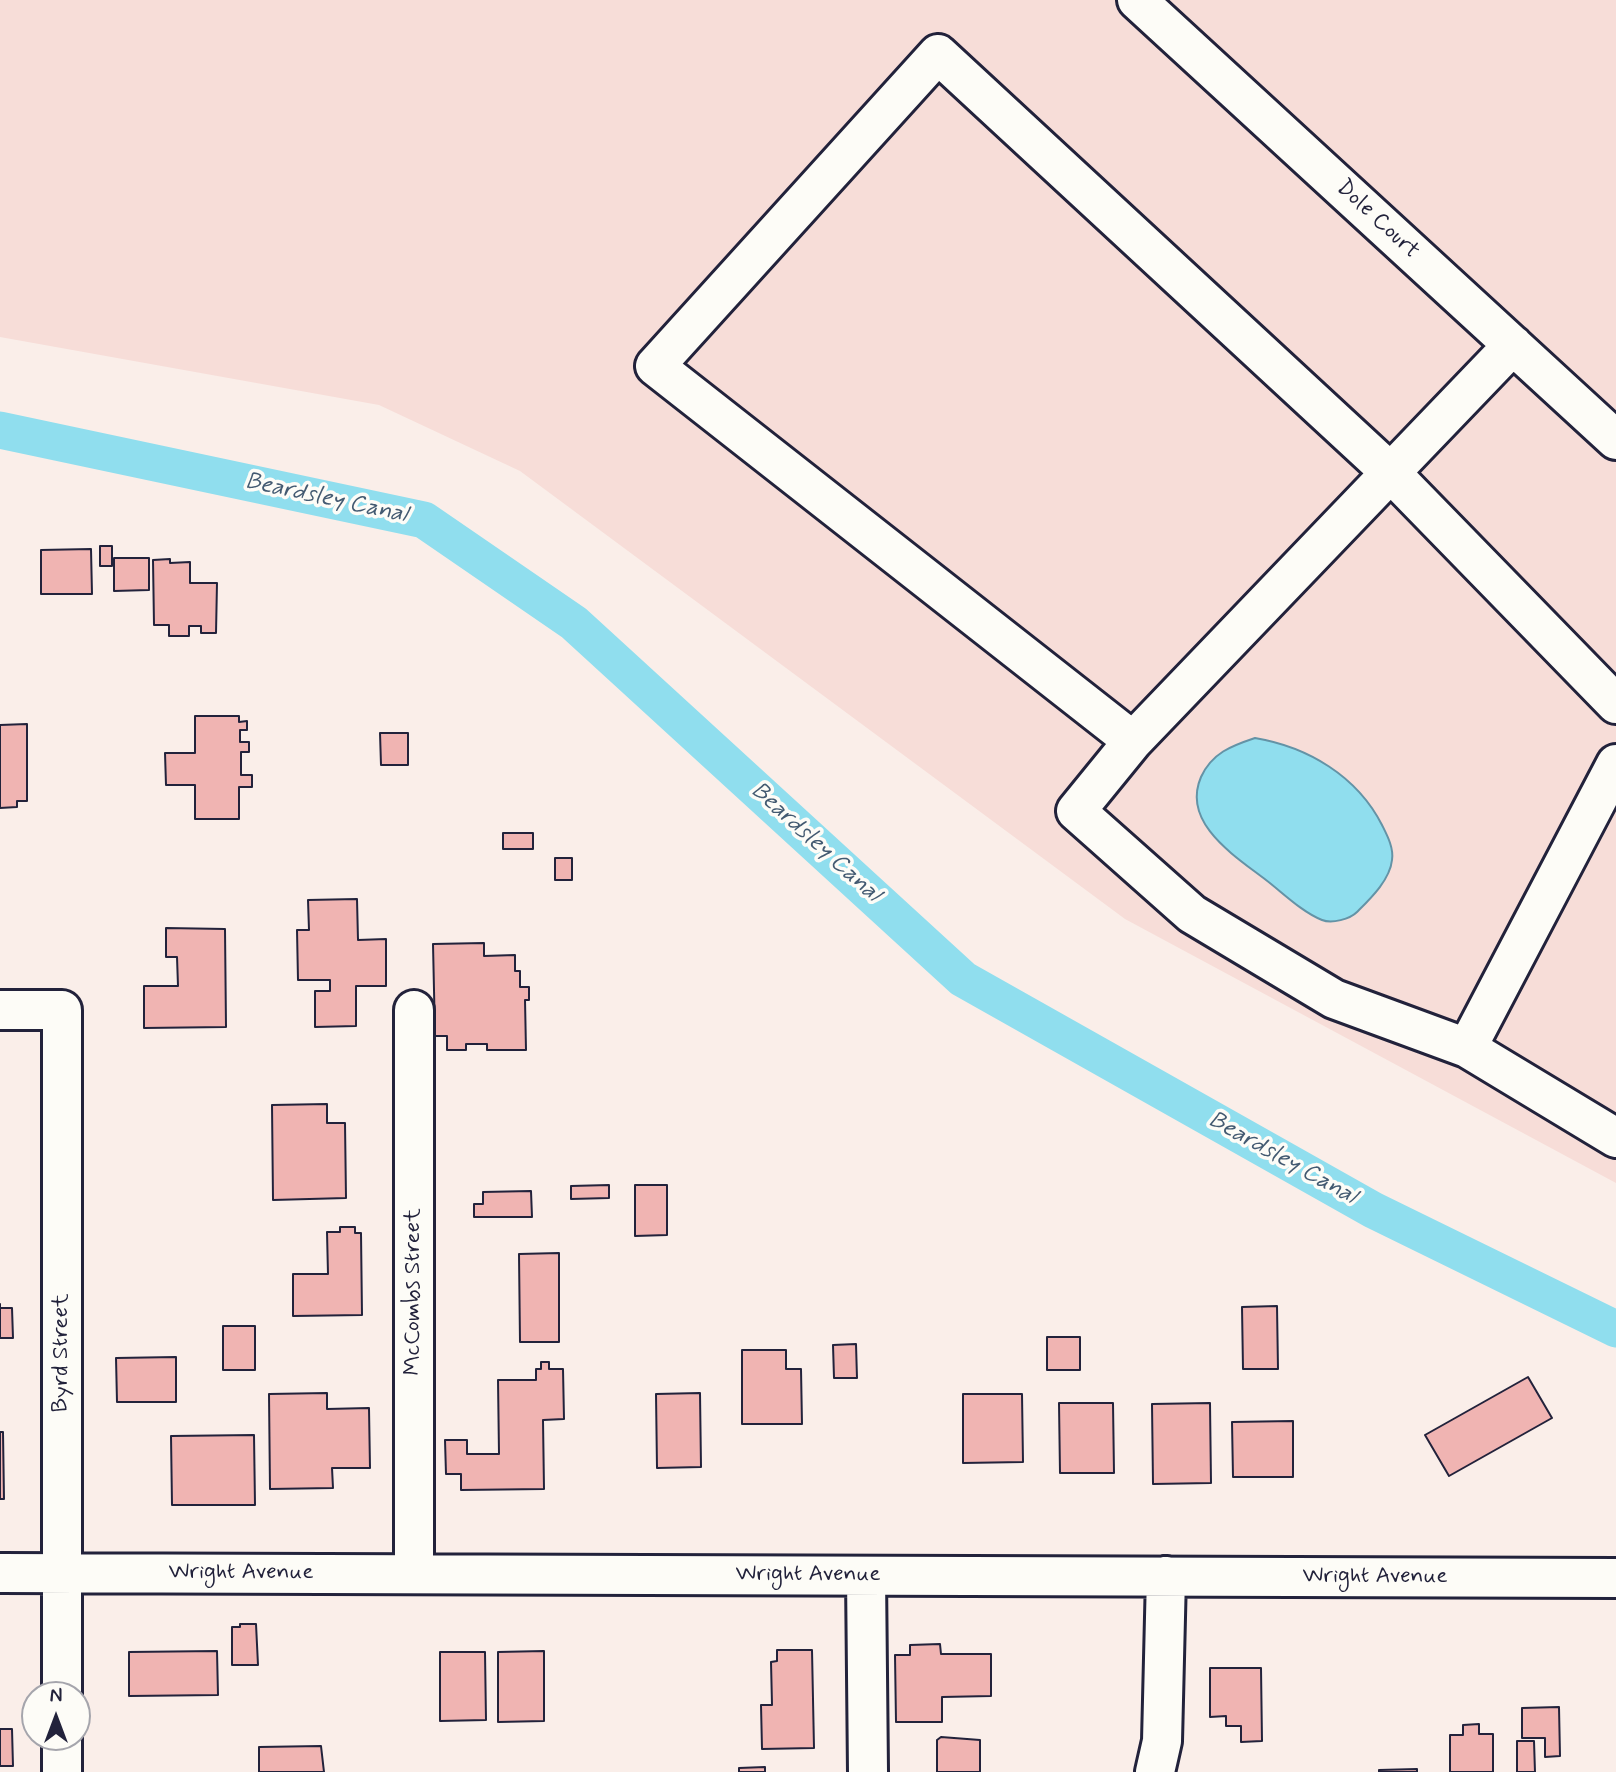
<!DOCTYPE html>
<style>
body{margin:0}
#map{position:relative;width:1616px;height:1772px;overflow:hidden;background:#faeee9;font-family:Mynerve,sans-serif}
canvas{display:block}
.north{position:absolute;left:21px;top:1681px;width:70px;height:70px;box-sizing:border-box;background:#fdfcf7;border:2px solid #a5a5ac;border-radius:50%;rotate:0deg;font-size:19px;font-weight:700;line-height:28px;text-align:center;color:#22223b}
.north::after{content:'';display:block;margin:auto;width:24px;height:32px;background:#22223b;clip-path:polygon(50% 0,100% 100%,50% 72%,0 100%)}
</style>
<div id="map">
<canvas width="1616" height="1772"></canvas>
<div class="north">N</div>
</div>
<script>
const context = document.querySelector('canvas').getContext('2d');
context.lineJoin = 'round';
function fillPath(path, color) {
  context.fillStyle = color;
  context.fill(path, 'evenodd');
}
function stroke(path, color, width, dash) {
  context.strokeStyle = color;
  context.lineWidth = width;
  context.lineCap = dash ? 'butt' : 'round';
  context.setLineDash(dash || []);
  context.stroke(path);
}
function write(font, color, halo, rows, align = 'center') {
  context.font = font + ' Mynerve,sans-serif';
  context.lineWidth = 7;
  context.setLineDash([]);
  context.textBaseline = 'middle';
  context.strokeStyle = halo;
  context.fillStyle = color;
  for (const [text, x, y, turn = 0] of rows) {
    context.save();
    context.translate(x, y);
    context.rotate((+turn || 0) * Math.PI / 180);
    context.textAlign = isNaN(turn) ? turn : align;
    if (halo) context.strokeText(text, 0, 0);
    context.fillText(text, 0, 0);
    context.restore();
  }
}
const built = new Path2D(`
 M0 0H1616V1183L1125 919 520 471 379 405 0 337Z`);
const water = new Path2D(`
 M1255 738C1308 747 1357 776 1382 825 1387 835 1394 848 1392 860 1390 880 1370 899 1357 912 1350 919 1332 924 1322 920 1302 912 1283 893 1266 880 1235 856 1181 823 1201 777 1212 753 1231 746 1255 738Z`);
const canal = new Path2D(`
 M0 430 424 520 574 623 963 979 1373 1210 1616 1329`);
const building = new Path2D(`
 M100 546H112V566H100Z
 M91 549 92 594H41V550Z
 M114 558H149V590L114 591Z
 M170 559V563L190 562V583H217L216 633H201V626H189V636H169V625H154L153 560Z
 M195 716H239V722L247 721V730H240V742H249V752H241V775H252V787H239V819H195V785H166L165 753H195Z
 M27 724V801H17V807L0 808V725Z
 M380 733H408V765H381Z
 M503 833H533V849H503Z
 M555 858H572V880H555Z
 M357 899 358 940 386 939V986H356V1026L315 1027V991H330V980H298L297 930H309L308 900Z
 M166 928 225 929 226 1027 144 1028V986H178L177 957H166Z
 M484 943V956L515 955V971H520V987H529V1000H525L526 1050H487V1044H466V1050H447V1036H435L433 944Z
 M327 1104V1123H345L346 1198 273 1200 272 1105Z
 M609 1185V1198L571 1199V1186Z
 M635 1185H667V1235L635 1236Z
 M531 1191 532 1217H474V1204H483V1192Z
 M340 1227H355V1233H361L362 1315 293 1316V1274H328L327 1232H340Z
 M559 1253V1342H520L519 1254Z
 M0 1304V1308H12L13 1338H0Z
 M1277 1306 1278 1369H1243L1242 1307Z
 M223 1326H255V1370H223Z
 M1047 1337H1080V1370H1047Z
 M856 1344 857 1378H834L833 1345Z
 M742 1350H786V1369H801L802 1424H742Z
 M176 1357V1402H117L116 1358Z
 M541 1362H549V1369H563L564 1419 543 1420 544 1489 461 1490V1474H446L445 1440H467V1454H499L498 1380H536V1369H541Z
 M1528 1377 1552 1418 1449 1476 1425 1435Z
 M327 1393V1409L369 1408 370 1468H332L333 1488 270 1489 269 1394Z
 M700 1393 701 1467 657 1468 656 1394Z
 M963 1394H1022L1023 1462 963 1463Z
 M1059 1403H1113L1114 1473H1060Z
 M1210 1403 1211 1483 1153 1484 1152 1404Z
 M1293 1421V1477H1233L1232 1422Z
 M0 1432H3L4 1499H0Z
 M254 1435 255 1505H172L171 1436Z
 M240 1624H256L258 1665H232V1627H240Z
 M940 1644 941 1654H991V1696L942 1697V1722H896L895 1655H910V1645Z
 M777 1650H812L814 1748 762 1749 761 1705H772L771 1662 777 1661Z
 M217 1651 218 1695 129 1696V1652Z
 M544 1651V1721L498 1722V1652Z
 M440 1652H485L486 1720 440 1721Z
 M1210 1668H1261L1262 1741 1241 1742V1726H1226V1716L1210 1717Z
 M1559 1707 1560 1756 1545 1757V1738H1522V1708Z
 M1479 1724V1734H1493V1772H1450V1735H1463V1725Z
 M0 1729H12L13 1766H0Z
 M941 1737 980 1740V1772H937V1740Z
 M1517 1741H1534L1535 1772H1517Z
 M321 1746 324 1772H259V1747Z
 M765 1767V1772H739V1768Z
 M1417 1769V1772H1379V1770Z`);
const minor = new Path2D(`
 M1137 0 1616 440
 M1513 345 1133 741 655 366 938 54 1391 473 1616 704
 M1133 741 1076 811 1192 914 1334 999 1467 1048 1616 764
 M0 1010H62V1695
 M1467 1048 1616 1138
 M0 1573 1616 1578
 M414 1574V1010
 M866 1576 868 1772
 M62 1772V1737
 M1155 1772 1162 1741 1166 1576`);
const streetNames = [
 ["Dole Court",1377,220,43],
 ["McCombs Street",414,1292,-90],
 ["Byrd Street",62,1353,-90],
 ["Wright Avenue",241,1573],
 ["Wright Avenue",808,1575],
 ["Wright Avenue",1375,1577]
];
const waterNames = [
 ["Beardsley Canal",326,499,12],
 ["Beardsley Canal",815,843,42],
 ["Beardsley Canal",1282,1159,29]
];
fillPath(built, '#f7ddd8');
fillPath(water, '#90deee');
stroke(water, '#6493a6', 2);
stroke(canal, '#90deee', 37);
fillPath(building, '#f0b4b2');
stroke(building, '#22223b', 2);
stroke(minor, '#22223b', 44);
stroke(minor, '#fdfcf7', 38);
write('23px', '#22223b', '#fdfcf7', streetNames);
write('italic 24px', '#435a71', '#fdfcf7', waterNames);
</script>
